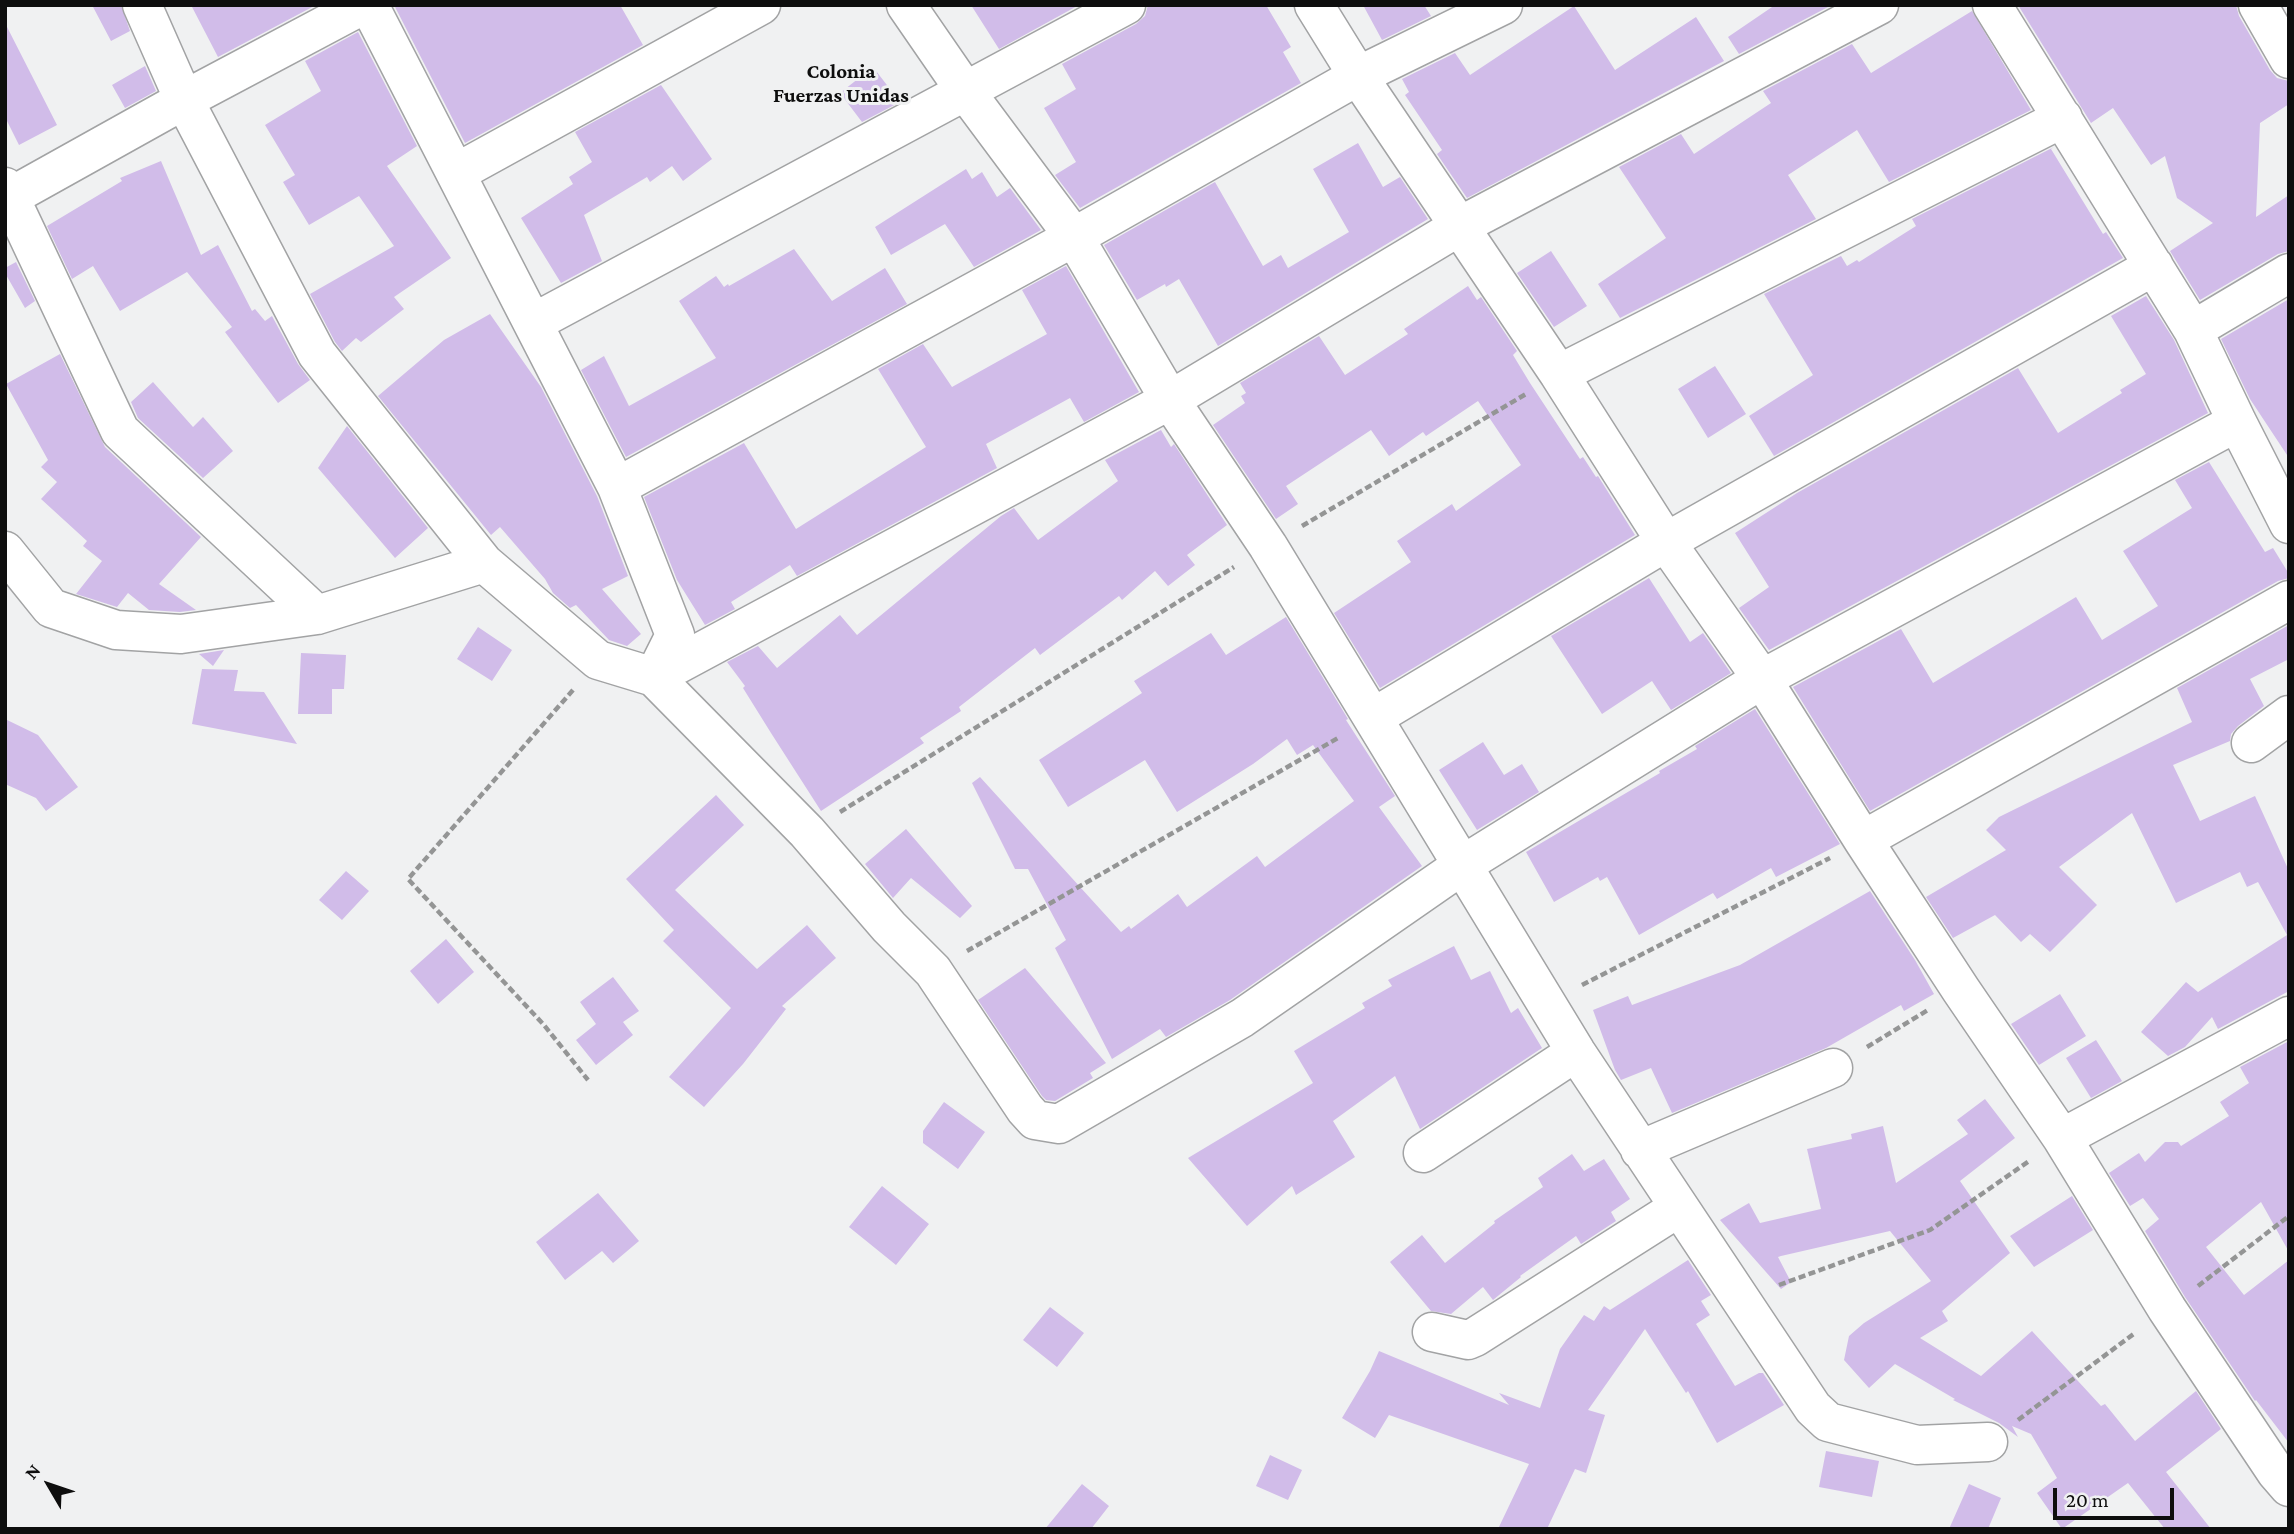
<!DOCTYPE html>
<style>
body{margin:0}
#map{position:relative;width:2294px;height:1534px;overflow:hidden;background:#f0f1f2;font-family:"Crimson Pro",serif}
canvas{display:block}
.frame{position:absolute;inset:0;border:7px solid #0e0e0e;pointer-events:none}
.north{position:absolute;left:14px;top:1450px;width:70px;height:70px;-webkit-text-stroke:5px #f0f1f2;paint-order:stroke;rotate:309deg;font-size:19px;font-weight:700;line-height:28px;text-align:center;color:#0e0e0e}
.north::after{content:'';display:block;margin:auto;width:24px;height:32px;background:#0e0e0e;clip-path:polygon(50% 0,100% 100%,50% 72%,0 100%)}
.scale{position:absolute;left:2053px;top:1488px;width:121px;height:32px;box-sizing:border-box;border:4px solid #0e0e0e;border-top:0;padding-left:9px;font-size:21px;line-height:24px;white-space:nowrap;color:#0e0e0e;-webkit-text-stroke:5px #f0f1f2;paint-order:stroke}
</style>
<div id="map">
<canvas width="2294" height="1534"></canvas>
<div class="frame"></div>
<div class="north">N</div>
<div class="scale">20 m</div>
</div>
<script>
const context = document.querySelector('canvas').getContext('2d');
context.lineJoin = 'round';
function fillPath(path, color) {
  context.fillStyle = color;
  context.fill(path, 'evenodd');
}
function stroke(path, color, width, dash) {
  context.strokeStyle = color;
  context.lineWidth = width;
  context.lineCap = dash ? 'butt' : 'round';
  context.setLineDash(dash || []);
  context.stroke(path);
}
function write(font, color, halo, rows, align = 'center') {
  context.font = font + ' "Crimson Pro",serif';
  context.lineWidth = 6;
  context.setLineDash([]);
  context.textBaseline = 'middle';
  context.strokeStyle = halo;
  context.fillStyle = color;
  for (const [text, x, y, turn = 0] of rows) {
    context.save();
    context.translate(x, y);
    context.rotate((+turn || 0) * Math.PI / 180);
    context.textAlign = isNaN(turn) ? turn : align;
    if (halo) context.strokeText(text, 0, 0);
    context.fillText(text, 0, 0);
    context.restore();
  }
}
const building = new Path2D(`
 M92 5H121L130 31 111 41Z
 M191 5H316L218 57Z
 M394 5H620L643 45 465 143Z
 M971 5H1079L999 49Z
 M1148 5H1266L1291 47 1283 52 1301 83 1080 208 1055 175 1076 162 1044 108 1076 89 1062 64 1136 24 1145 16Z
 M1363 5H1424L1431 16 1382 40Z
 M1775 5H1826L1828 7 1739 54 1728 37Z
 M2018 5H2236L2239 16 2270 70 2277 78 2289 81V104L2260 123 2256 217 2289 195V251L2278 254 2200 300 2170 251 2213 223 2177 198 2165 156 2151 165 2113 108 2091 123Z
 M1574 6 1615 70 1696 17 1724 61 1467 198 1437 154 1442 150 1405 95 1409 92 1402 79 1455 53 1470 75Z
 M1972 11 2031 110 1889 182 1857 130 1788 175 1816 219 1620 318 1598 284 1666 238 1619 167 1681 134 1694 154 1771 103 1763 91 1852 44 1871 73Z
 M5 23 57 125 19 145 5 117Z
 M358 32 417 146 387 166 451 258 394 297 404 309 361 342 356 338 342 351 335 342 310 294 394 246 359 196 309 225 283 182 295 175 265 125 321 91 305 61Z
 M145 66 156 91 125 108 112 85Z
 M873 67 900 102 862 122 840 93Z
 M661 85 712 159 683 181 672 166 650 182 647 177 584 215 602 261 561 283 521 218 573 184 569 177 592 162 575 132Z
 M1358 143 1383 187 1400 177 1428 219 1218 346 1179 279 1166 287 1165 284 1137 300 1104 245 1215 182 1263 266 1281 255 1288 268 1349 232 1313 169Z
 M2054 147 2051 149 2103 234 2106 232 2123 258 1774 456 1749 416 1813 375 1764 294 1841 256 1847 266 1857 260 1859 262 1916 226 1912 219Z
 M161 161 201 255 218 245 252 311 255 309 265 321 272 316 298 364 310 380 278 403 225 332 232 327 187 272 120 311 93 266 72 279 47 226 122 181 120 178Z
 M966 169 972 179 982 172 997 197 1010 188 1041 230 974 267 945 224 891 255 875 227Z
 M794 249 832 301 885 268 907 304 626 457 581 370 604 356 629 406 716 358 679 301 716 276 724 287 728 284 729 286Z
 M1551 251 1587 306 1554 327 1517 273Z
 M16 262 35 301 25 308 5 273V268Z
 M1066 266 1139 392 1084 422 1070 398 986 444 997 468 797 576 790 565 731 602 735 609 705 625 677 580 644 497 744 443 796 529 926 447 878 369 923 344 952 387 1047 334 1022 290Z
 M1468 286 1477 300 1481 297 1517 351 1513 355 1530 383 1580 459 1583 457 1596 477 1598 476 1635 535 1380 688 1334 613 1411 562 1397 541 1452 504 1456 511 1521 465 1478 401 1426 436 1423 432 1389 456 1371 430 1286 486 1298 504 1276 519 1213 425 1245 403 1241 396 1246 393 1240 383 1319 336 1345 375 1408 334 1404 329Z
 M2146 296 2174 340 2208 413 1769 650 1739 608 1769 587 1735 533 1797 493 2018 368 2058 433 2122 393 2120 390 2146 374 2111 316Z
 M2289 299V458L2250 399 2221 339Z
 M490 314 541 387 597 496 628 576 602 589 641 634 627 646 609 640 576 605 570 608 553 593 545 579 500 527 491 535 378 396 444 340Z
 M60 354 105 447 201 537 159 584 196 610 180 612 149 610 128 593 117 607 76 594 102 561 83 546 87 541 41 499 57 482 41 467 48 460 6 384Z
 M1715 366 1746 414 1708 438 1678 389Z
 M153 382 193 427 203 417 233 451 203 478 138 418 131 402Z
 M347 426 428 528 395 558 318 468Z
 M1161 430 1171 447 1174 444 1227 525 1187 555 1195 565 1168 586 1155 571 1122 600 1119 596 1040 655 1035 648 959 707 961 711 920 738 924 743 821 811 771 733 743 688 745 686 727 662 758 646 777 668 840 615 857 635 1001 516 1014 508 1038 540 1118 481 1105 460Z
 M2209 462 2265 552 2273 548 2289 574V578L2278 581 1870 811 1793 687 1901 629 1933 683 2076 597 2102 640 2158 606 2123 551 2192 508 2175 480Z
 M1649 578 1690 642 1703 633 1731 673 1671 710 1652 681 1602 714 1551 636Z
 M1286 617 1348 719 1346 720 1395 796 1379 807 1422 866 1230 1000 1166 1037 1160 1029 1112 1059 1055 948 1066 940 1028 869H1015L972 783 980 777 1121 932 1129 926 1131 929 1178 894 1187 907 1257 856 1265 867 1354 801 1313 745 1297 755 1287 739 1253 764 1177 812 1145 760 1068 807 1039 760 1142 693 1134 681 1211 633 1226 655Z
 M2289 625V659L2250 679 2264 706 2238 726 2231 734 2230 741 2173 765 2200 821 2255 796 2289 871V991L2218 1029 2212 1017 2185 1047 2168 1056 2141 1032 2186 982 2198 992 2287 935 2258 882 2247 887 2240 872 2176 903 2132 813 2059 867 2097 905 2050 952 2030 934 2021 942 1995 915 1953 938 1926 897 2006 850 1986 830 1999 817 2192 722 2177 688Z
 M478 627 512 650 492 681 457 659Z
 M224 650 213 666 199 654Z
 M301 653 346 655 344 689H332V714H298Z
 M202 669 238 670 234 691 264 692 297 744 192 724Z
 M1755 709 1840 844 1776 877 1771 868 1717 899 1713 893 1639 935 1607 877 1600 881 1598 877 1554 902 1526 852 1660 773 1659 771 1697 749 1695 746Z
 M5 719 38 735 78 787 46 811 36 798 5 784Z
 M1483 742 1504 775 1522 764 1539 792 1477 830 1439 770Z
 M716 795 744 825 675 890 757 969 807 925 836 958 782 1006 786 1009 743 1064 704 1107 669 1077 731 1008 663 941 674 930 626 879Z
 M906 829 972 906 960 918 911 878 893 898 865 864Z
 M346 871 369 891 342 920 319 900Z
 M1870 891 1915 960 1934 994 1904 1011 1901 1005 1826 1048 1672 1113 1651 1068 1621 1080 1615 1070 1593 1010 1628 996 1632 1005 1740 965Z
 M446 939 474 972 438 1004 410 971Z
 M1454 946 1471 980 1490 971 1511 1013 1518 1008 1542 1048 1420 1129 1395 1076 1333 1121 1355 1157 1296 1195 1292 1186 1247 1226 1188 1158 1313 1083 1294 1051 1365 1008 1362 1003 1392 986 1388 980Z
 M1025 968 1106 1063 1090 1073 1093 1078 1055 1101 1046 1100 1042 1096 978 1000Z
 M613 977 639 1011 623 1022 633 1035 596 1065 576 1040 596 1024 580 1002Z
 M2060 994 2086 1036 2039 1065 2011 1024Z
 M2096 1040 2122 1081 2091 1098 2066 1058Z
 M2289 1041V1252L2261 1202 2206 1247 2244 1295 2289 1260V1443L2256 1400 2255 1401 2185 1297 2145 1231 2159 1219 2143 1198 2130 1206 2109 1173 2139 1153 2145 1162 2165 1142H2178L2181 1146 2229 1116 2220 1102 2249 1083 2240 1067Z
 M1985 1099 2015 1138 1960 1181 2010 1253 1942 1311 1948 1321 1920 1338 1981 1376 2032 1331 2101 1406 2105 1404 2135 1441 2196 1391 2221 1429 2166 1472 2211 1529H2165L2128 1483 2062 1529 2037 1493 2057 1478 2031 1434 2012 1426 2018 1437 1999 1423 1953 1400 1955 1399 1895 1364 1869 1388 1844 1360 1849 1336 1864 1323 1931 1281 1890 1231 1781 1256 1778 1257 1791 1282 1781 1289 1720 1220 1749 1203 1760 1223 1821 1209 1807 1149 1852 1139 1851 1134 1883 1126 1896 1183 1968 1134 1957 1120Z
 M944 1102 985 1132 958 1169 923 1143V1131Z
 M1572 1154 1584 1171 1604 1159 1630 1199 1611 1212 1616 1221 1581 1244 1576 1236 1520 1276 1521 1277 1493 1300 1483 1287 1451 1314 1431 1311 1390 1262 1422 1235 1445 1263 1495 1223 1494 1221 1543 1187 1538 1178Z
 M882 1186 929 1224 896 1265 849 1227Z
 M598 1193 639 1241 613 1263 602 1251 565 1280 536 1242Z
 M2072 1196 2093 1230 2034 1267 2010 1236Z
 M1688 1260 1711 1295 1701 1301 1710 1315 1696 1324 1735 1386 1759 1373H1763L1784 1405 1717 1443 1688 1391 1686 1393 1645 1329 1588 1410 1605 1415 1586 1473 1575 1469 1547 1529H1498L1529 1464 1389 1415 1375 1438 1342 1418 1370 1371 1379 1351 1509 1405 1499 1393 1540 1408 1560 1349 1584 1315 1594 1321 1604 1306 1610 1310Z
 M1050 1307 1084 1333 1057 1367 1023 1340Z
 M1826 1451 1879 1461 1872 1497 1819 1487Z
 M1270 1455 1302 1470 1288 1500 1256 1486Z
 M1082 1484 1109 1506 1091 1529H1045Z
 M1969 1484 2001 1498 1988 1529H1949Z`);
const path = new Path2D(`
 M1302 526 1526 394
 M573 690 408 879 544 1025 588 1080
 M840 812 1234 567
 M967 951 1338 738
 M1582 985 1830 858
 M1867 1047 1928 1010
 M1779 1285 1930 1230 2029 1161
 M2198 1286 2289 1216
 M2018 1420 2135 1333`);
const minor = new Path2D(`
 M142 5 184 100 317 354 484 563
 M369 5 617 487 675 635 654 677
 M906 5 966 92 1074 237 1170 400 1268 546 1576 1052 1813 1408 1828 1422 1917 1445 1988 1442
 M1314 5 1358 76 1559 374 1666 542 1762 679 1863 840 1961 990 2062 1138 2167 1309 2276 1472 2289 1487
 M1992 5 2193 330 2237 422 2289 524
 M2258 5 2289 59
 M456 173 761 5
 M5 187 120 431 317 615
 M10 197 184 100 363 5
 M533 323 1126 5
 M2193 330 2289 273
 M1559 374 2063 118
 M617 487 1074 237 1358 76 1503 5
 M5 551 51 608 116 630 181 634 317 615 484 563 598 660 654 677 807 832 889 927 933 971 1025 1109 1035 1120 1059 1124 1242 1018 1461 866 1762 679 2237 422
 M654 677 1170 400 1460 226 1879 5
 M1374 717 1666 542 2154 266
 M2251 743 2289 715
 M1863 840 2289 600
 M2062 1138 2289 1016
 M1640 1150 1833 1068
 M1423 1153 1576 1052
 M1432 1332 1468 1340 1475 1337 1678 1208`);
const neighbourhoodNames = [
 ["Colonia",841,72],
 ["Fuerzas Unidas",841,96]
];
fillPath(building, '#d1bce9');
stroke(minor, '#a2a3a4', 41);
stroke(path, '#949595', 4.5, [7, 3.5]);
stroke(minor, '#fff', 38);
write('bold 21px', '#0e0e0e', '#f0f1f2', neighbourhoodNames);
</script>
